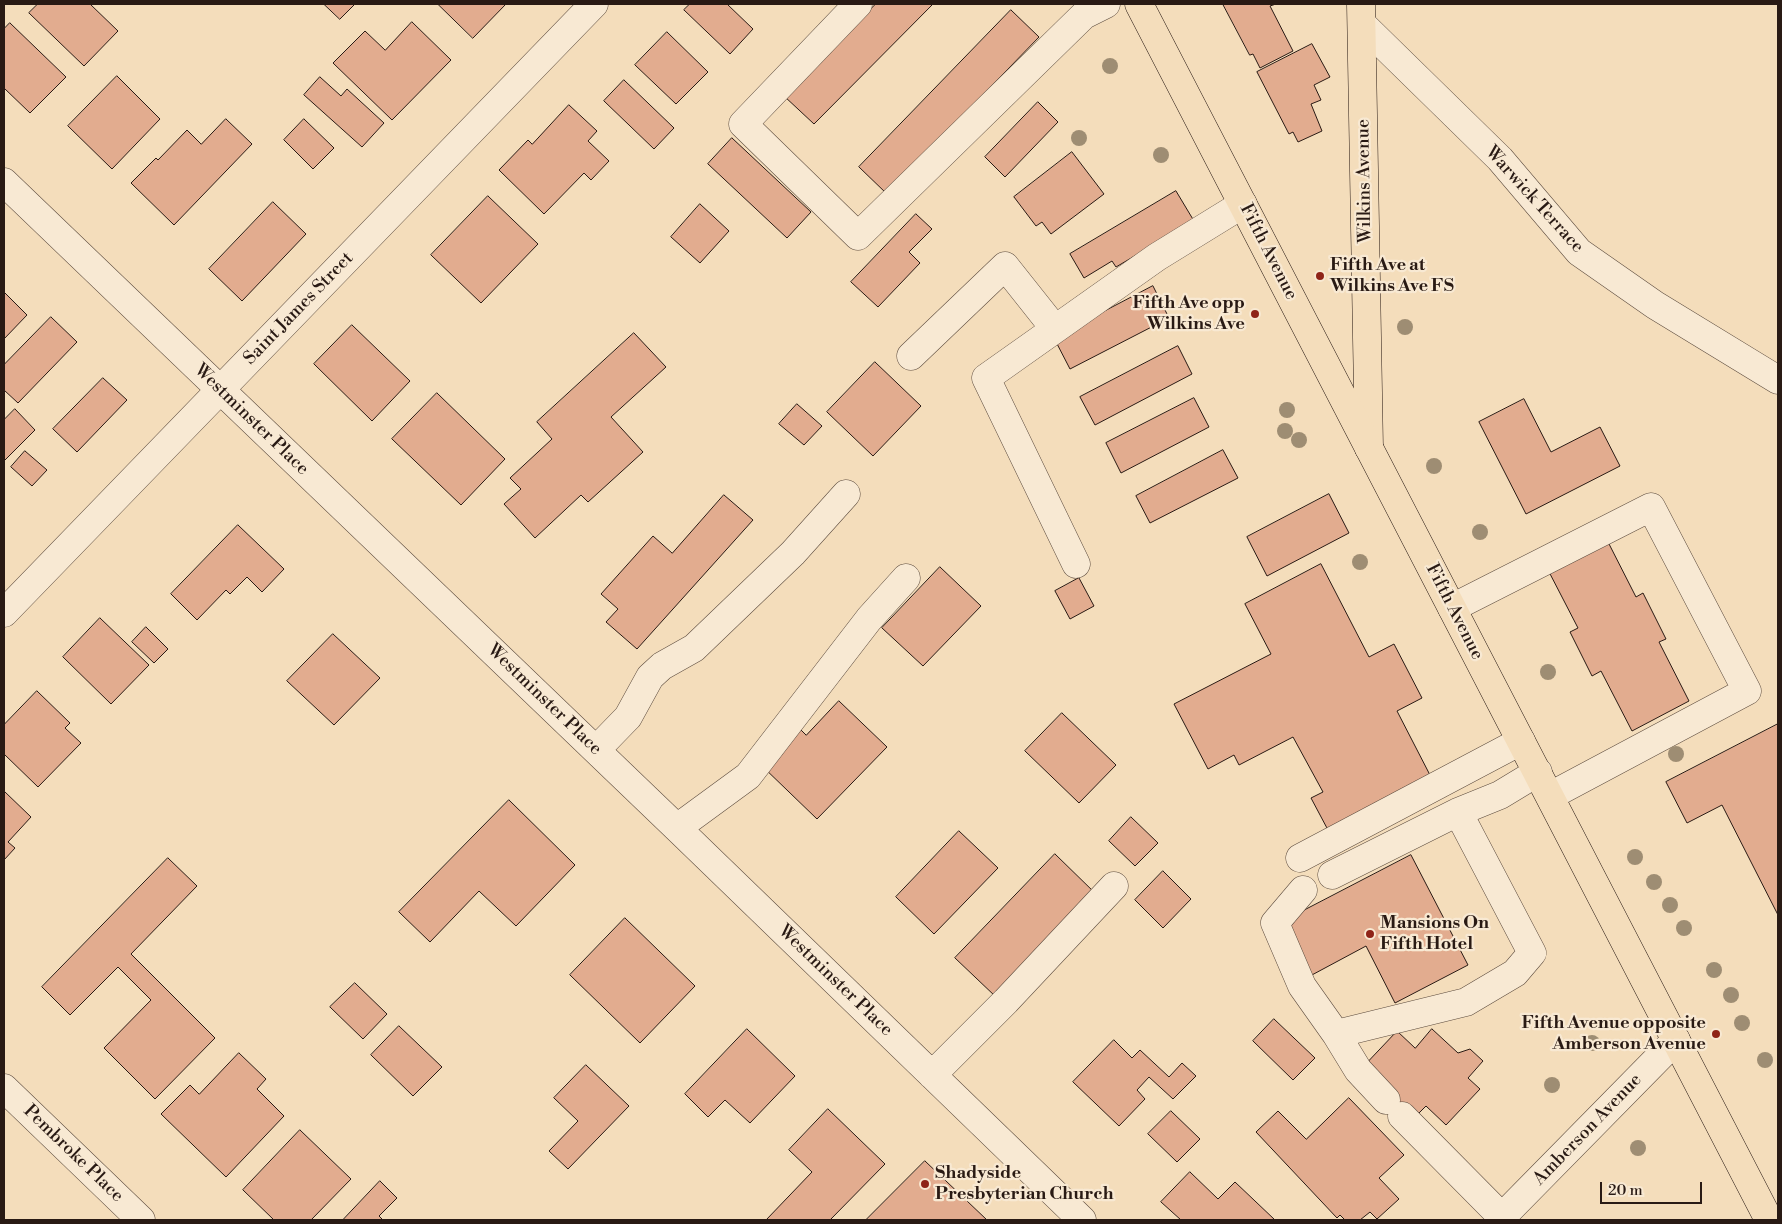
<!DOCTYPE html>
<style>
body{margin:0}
#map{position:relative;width:1782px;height:1224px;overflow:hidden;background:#f4ddbb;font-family:"Libre Bodoni",serif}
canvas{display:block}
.frame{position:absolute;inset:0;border:5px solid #291a14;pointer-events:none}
.scale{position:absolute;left:1600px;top:1182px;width:102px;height:22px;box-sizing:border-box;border:2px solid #291a14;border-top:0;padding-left:6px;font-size:15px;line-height:18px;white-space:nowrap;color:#291a14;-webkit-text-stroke:4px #f8e9d3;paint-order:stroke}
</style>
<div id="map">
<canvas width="1782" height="1224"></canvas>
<div class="frame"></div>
<div class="scale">20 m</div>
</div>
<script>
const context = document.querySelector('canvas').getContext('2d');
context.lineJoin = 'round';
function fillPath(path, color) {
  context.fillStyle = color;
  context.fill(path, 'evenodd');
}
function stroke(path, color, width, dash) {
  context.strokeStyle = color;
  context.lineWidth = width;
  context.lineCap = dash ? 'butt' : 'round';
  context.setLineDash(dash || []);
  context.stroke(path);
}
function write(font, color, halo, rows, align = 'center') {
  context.font = font + ' "Libre Bodoni",serif';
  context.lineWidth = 4.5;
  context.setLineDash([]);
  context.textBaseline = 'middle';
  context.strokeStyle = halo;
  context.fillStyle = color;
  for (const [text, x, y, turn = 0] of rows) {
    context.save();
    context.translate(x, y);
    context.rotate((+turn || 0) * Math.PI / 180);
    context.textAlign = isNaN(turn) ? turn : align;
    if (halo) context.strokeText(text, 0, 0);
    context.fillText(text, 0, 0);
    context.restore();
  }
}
const building = new Path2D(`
 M38 4H90L118 31 84 66 29 13Z
 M324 4H355L340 19Z
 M438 4H506L473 38Z
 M690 4H727L753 29 730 54 684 10Z
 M876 4H933L814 124 784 96Z
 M1223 4H1276L1270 6 1293 51 1260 68 1253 54 1250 55Z
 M1011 10 1039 37 887 194 859 167Z
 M412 22 451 60 392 120 333 63 365 31 385 50Z
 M10 23 66 77 30 113 4 88V29Z
 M667 32 708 72 676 104 635 65Z
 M1312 44 1330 77 1314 85 1321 100 1311 104 1322 131 1298 142 1293 132 1289 134 1257 72Z
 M117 76 160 119 112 169 68 126Z
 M320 77 341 96 347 89 384 123 362 147 304 95Z
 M624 80 674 128 654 149 604 101Z
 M1038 102 1058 122 1005 177 985 157Z
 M569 105 597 131 588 141 609 161 591 180 584 173 544 214 499 170 528 140 532 144Z
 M226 119 252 144 174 225 131 183 156 158 158 160 187 130 201 144Z
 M304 119 334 148 313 169 284 140Z
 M732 138 811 212 787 238 708 164Z
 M1072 152 1104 194 1051 234 1042 222 1036 226 1014 197Z
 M1176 191 1194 221 1116 267 1112 261 1084 278 1070 254Z
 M488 196 538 244 481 303 431 255Z
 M273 202 306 234 242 301 209 269Z
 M700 204 729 231 700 263 671 237Z
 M916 214 932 229 909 252 920 263 878 307 851 282Z
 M1153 286 1169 318 1070 369 1054 338Z
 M4 292 27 315 4 339Z
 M51 317 77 342 18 403 4 390V365Z
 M352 325 410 381 372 421 314 364Z
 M634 333 666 367 611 417 643 452 588 502 581 495 535 538 504 504 521 489 510 478 552 439 537 422Z
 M1178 346 1192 374 1095 425 1080 397Z
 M875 362 921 406 873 456 827 412Z
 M103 378 127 400 77 452 53 429Z
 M437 393 505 459 461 505 392 439Z
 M1194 398 1209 427 1121 473 1106 443Z
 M1524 399 1551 452 1600 427 1620 466 1526 514 1479 422Z
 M797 404 822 426 804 445 779 424Z
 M15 409 35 430 4 461V420Z
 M1223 450 1238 478 1150 523 1136 496Z
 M25 451 47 470 32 486 11 467Z
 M1329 494 1349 533 1267 576 1247 537Z
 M724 495 753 520 637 649 606 622 618 609 601 594 653 536 672 553Z
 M238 525 284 569 262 592 247 577 230 594 226 590 197 620 171 594Z
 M1606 538 1636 597 1643 593 1666 639 1659 642 1689 701 1632 731 1601 671 1592 676 1570 632 1578 628 1547 568Z
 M1321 564 1369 657 1394 644 1422 698 1397 711 1431 777 1328 830 1311 798 1323 792 1293 737 1239 765 1234 755 1208 769 1174 704 1271 654 1245 604Z
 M940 567 981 606 923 666 882 628Z
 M1079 578 1094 606 1070 619 1055 591Z
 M100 618 149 665 111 704 63 657Z
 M146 627 168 649 154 663 132 642Z
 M333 634 380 678 334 725 287 681Z
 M37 691 70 723 65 728 81 743 38 787 4 754V725Z
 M839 701 887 747 817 819 760 764 797 726 806 735Z
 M1062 713 1116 765 1079 803 1025 751Z
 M1778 724V915L1722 805 1687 823 1666 782Z
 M4 791 31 817 8 842 15 848 4 860Z
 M509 800 575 865 516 926 479 891 430 942 399 912Z
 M1131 817 1158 843 1135 866 1109 841Z
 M959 831 998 868 934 934 896 897Z
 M1055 854 1096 894 996 997 955 958Z
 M1411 855 1468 965 1395 1003 1366 946 1310 976 1282 922Z
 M168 858 197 886 131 954 215 1038 155 1099 104 1048 151 1000 118 967 70 1015 42 987Z
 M1163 871 1191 899 1163 928 1135 900Z
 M625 918 695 986 640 1043 570 975Z
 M355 983 387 1014 363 1039 330 1007Z
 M1274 1019 1315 1058 1293 1080 1253 1041Z
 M399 1026 442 1067 413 1096 371 1055Z
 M747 1029 795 1076 750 1123 725 1100 708 1117 685 1094Z
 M1432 1029 1458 1053 1470 1049 1483 1061 1468 1078 1480 1089 1446 1125 1426 1106 1415 1117 1361 1069 1397 1031 1415 1048Z
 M1114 1040 1132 1058 1140 1050 1169 1077 1182 1063 1196 1076 1173 1099 1149 1077 1137 1090 1145 1099 1119 1126 1073 1082Z
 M239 1053 266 1079 257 1089 284 1116 226 1177 161 1114 190 1085 199 1094Z
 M586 1065 629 1106 568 1169 549 1151 578 1121 554 1098Z
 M1349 1098 1404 1155 1379 1178 1399 1199 1377 1219 1370 1212 1360 1220H1345L1340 1215 1337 1218 1256 1132 1278 1111 1306 1139Z
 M828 1109 885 1164 830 1220H766L812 1172 789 1150Z
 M1171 1111 1200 1139 1177 1162 1148 1134Z
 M300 1130 351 1179 311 1220H274L243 1190Z
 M925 1161 987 1220H866Z
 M1190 1172 1218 1199 1235 1182 1275 1220H1181L1161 1202Z
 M380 1181 397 1198 379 1216 383 1220H343Z`);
const minor = new Path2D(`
 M858 4 743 124 858 236 1084 15 1106 4
 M1362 24 1500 159 1579 252 1655 305 1778 380
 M4 182 677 828 1082 1220
 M911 356 1005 266 1055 329
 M1076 564 986 378 1157 257 1243 204
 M1452 608 1651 507 1747 691 1550 796
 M4 613 594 4
 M596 750 628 717 650 677 662 666 694 648 793 553 846 494
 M677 828 748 776 869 619 906 578
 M1300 858 1521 741
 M1332 875 1458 812
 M1303 890 1275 923 1302 986 1336 1034 1358 1070 1386 1100
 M1336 1034 1466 1002 1515 973 1532 953 1458 812 1500 795 1538 772
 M932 1075 1006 1001 1114 886
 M4 1088 141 1220
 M1402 1116 1502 1217
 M1499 1220 1676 1040`);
const major = new Path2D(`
 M1361 4 1369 448`);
const highway = new Path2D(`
 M1139 4 1769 1220`);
const trees = [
 [1110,66],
 [1079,138],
 [1161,155],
 [1405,327],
 [1287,410],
 [1285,431],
 [1299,440],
 [1434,466],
 [1480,532],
 [1360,562],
 [1548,672],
 [1676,754],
 [1635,857],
 [1654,882],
 [1670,905],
 [1684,928],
 [1714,970],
 [1731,995],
 [1742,1023],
 [1592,1043],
 [1765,1060],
 [1552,1085],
 [1638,1148]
];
const markers = [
 [1320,276,5,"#8f2418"],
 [1255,314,5,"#8f2418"],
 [1370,934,5,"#8f2418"],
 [1716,1034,5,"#8f2418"],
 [925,1184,5,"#8f2418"]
];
const streetNames = [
 ["Wilkins Avenue",1365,181,-91],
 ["Warwick Terrace",1534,200,48],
 ["Fifth Avenue",1268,252,63],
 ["Saint James Street",299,309,-46],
 ["Westminster Place",251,420,44],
 ["Fifth Avenue",1454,612,63],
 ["Westminster Place",544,700,44],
 ["Westminster Place",835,981,44],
 ["Amberson Avenue",1588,1130,-46],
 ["Pembroke Place",73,1154,44]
];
const poiNames = [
 ["Fifth Ave at",1330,266],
 ["Wilkins Ave FS",1330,287],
 ["Fifth Ave opp",1245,304,"right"],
 ["Wilkins Ave",1245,325,"right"],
 ["Mansions On",1380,924],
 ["Fifth Hotel",1380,945],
 ["Fifth Avenue opposite",1706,1024,"right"],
 ["Amberson Avenue",1706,1045,"right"],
 ["Shadyside",935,1174],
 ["Presbyterian Church",935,1195]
];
fillPath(building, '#e2ac8f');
stroke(building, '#291a14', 1);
stroke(minor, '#5c4b3e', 29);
stroke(major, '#291a14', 29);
stroke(highway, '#291a14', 29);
stroke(minor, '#f8e9d3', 28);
stroke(major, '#f4ddbb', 28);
stroke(highway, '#f4ddbb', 28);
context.fillStyle = '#9e8d73';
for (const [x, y] of trees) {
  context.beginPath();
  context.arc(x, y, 8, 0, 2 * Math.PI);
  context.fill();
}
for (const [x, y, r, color] of markers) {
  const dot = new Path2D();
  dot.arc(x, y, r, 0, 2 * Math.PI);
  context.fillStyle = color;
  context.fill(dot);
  stroke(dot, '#f8e9d3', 2);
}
write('18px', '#291a14', '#f8e9d3', streetNames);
write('bold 18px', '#291a14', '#f8e9d3', poiNames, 'left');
</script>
